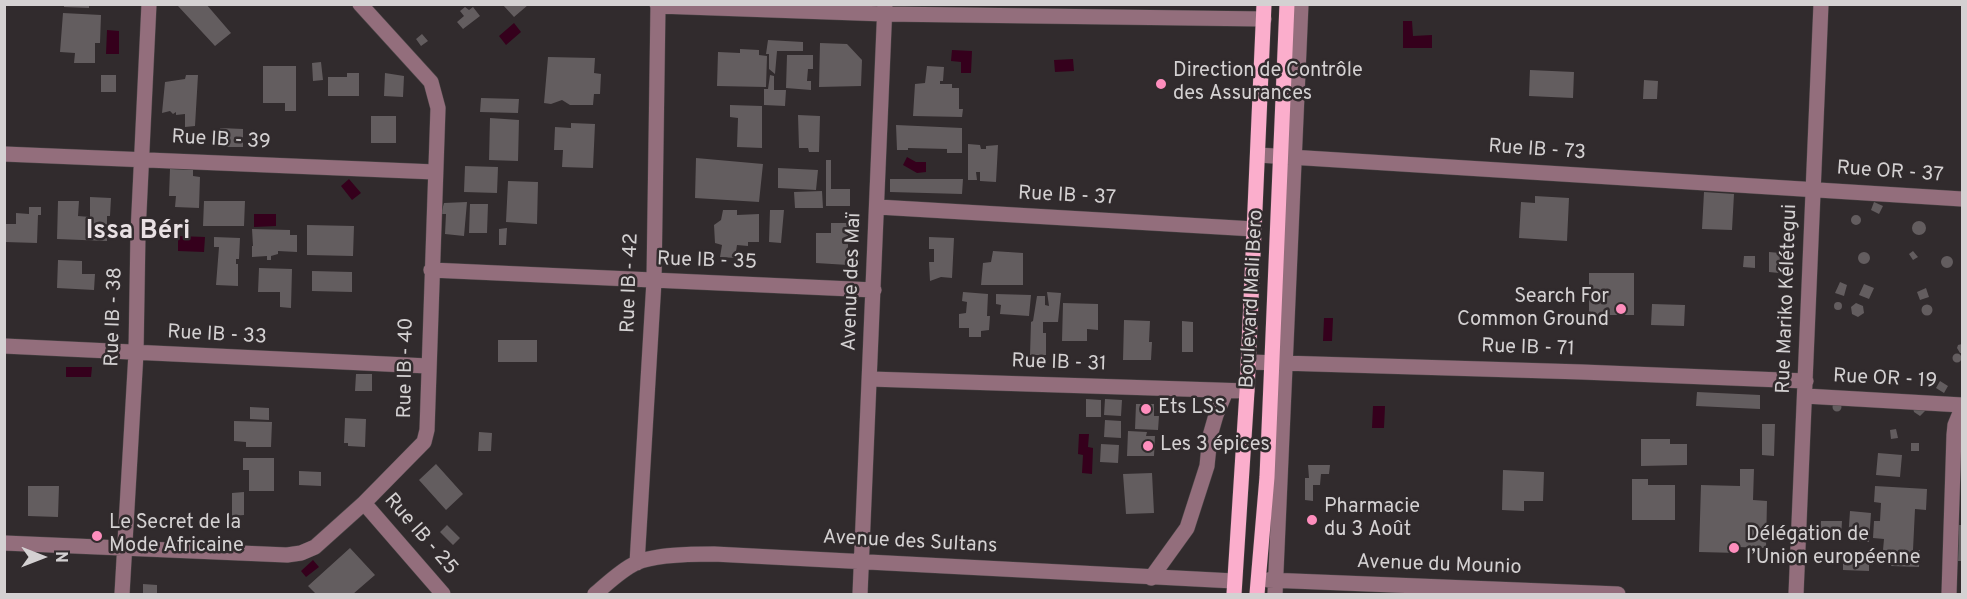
<!DOCTYPE html>
<meta charset="utf-8">
<style>
body{margin:0}
#map{position:relative;width:1967px;height:599px;overflow:hidden;background:#312b2d;font-family:Overpass,sans-serif}
canvas{display:block}
.frame{position:absolute;inset:0;border:6px solid #d4d1d2;pointer-events:none}
.north{position:absolute;left:12px;top:527px;width:60px;height:60px;-webkit-text-stroke:4px #312b2d;paint-order:stroke;rotate:90deg;font-size:16px;font-weight:700;line-height:24px;text-align:center;color:#d4d1d2}
.north::after{content:'';display:block;margin:auto;width:21px;height:27px;background:#d4d1d2;clip-path:polygon(50% 0,100% 100%,50% 72%,0 100%)}
</style>
<div id="map">
<canvas width="1967" height="599"></canvas>
<div class="frame"></div>
<div class="north">N</div>
</div>
<script>
const context = document.querySelector('canvas').getContext('2d');
context.lineJoin = 'round';
function fillPath(path, color) {
  context.fillStyle = color;
  context.fill(path, 'evenodd');
}
function stroke(path, color, width, dash) {
  context.strokeStyle = color;
  context.lineWidth = width;
  context.lineCap = dash ? 'butt' : 'round';
  context.setLineDash(dash || []);
  context.stroke(path);
}
function write(font, color, halo, rows, align = 'center') {
  context.font = font + ' Overpass,sans-serif';
  context.lineWidth = 5;
  context.setLineDash([]);
  context.textBaseline = 'middle';
  context.strokeStyle = halo;
  context.fillStyle = color;
  for (const [text, x, y, turn = 0] of rows) {
    context.save();
    context.translate(x, y);
    context.rotate((+turn || 0) * Math.PI / 180);
    context.textAlign = isNaN(turn) ? turn : align;
    if (halo) context.strokeText(text, 0, 0);
    context.fillText(text, 0, 0);
    context.restore();
  }
}
const water = new Path2D(`
 M1403 21H1412L1413 36 1432 35V48H1403Z
 M514 23 521 32 506 45 499 36Z
 M107 30 119 31V54H106Z
 M952 50 972 51 971 73H961V62L951 61Z
 M1073 59 1074 71 1055 72 1054 60Z
 M907 157 916 162H926V172L917 173 903 165Z
 M349 179 361 193 352 200 341 186Z
 M254 214H276V226L254 227Z
 M178 236 205 237 204 252 178 251Z
 M1324 318H1333L1332 341H1323Z
 M66 367H92L91 377H66Z
 M1373 406H1385L1384 428H1372Z
 M1079 434H1089L1088 447 1093 448 1092 474 1082 473 1083 455 1078 454Z
 M313 560 319 567 306 577 301 571Z`);
const building = new Path2D(`
 M64 4H89V8L64 7Z
 M179 4H206L231 33 215 46 178 6Z
 M503 5H528L514 17Z
 M465 7 469 10 473 7 480 16 463 29 457 22 464 16 460 11Z
 M63 13 101 15 100 43H95V63H74L75 53 60 52Z
 M422 34 428 41 421 46 416 39Z
 M768 40 803 42V51H777L775 74 769 69V54H766Z
 M820 43 847 44 862 60 861 86 819 87Z
 M740 49 759 50V55L767 56 766 87 717 86 718 52 740 53Z
 M787 55H813V69H808L807 81H811V90L786 88Z
 M548 57 595 58 594 73 601 74 600 94H594L593 105H570L562 100 551 104 544 103Z
 M321 62 323 80 313 81 312 63Z
 M263 66H296V111H285V103H263Z
 M927 66 944 67 943 81H940V84H952V88H959V109H963L962 117 913 116 915 84 925 83Z
 M1530 70 1574 72 1573 98 1529 96Z
 M347 73H359V96H328V77H347Z
 M385 73 404 76 403 97 384 96Z
 M101 75H116V92H101Z
 M186 75H198L195 126 185 127V114L176 115V112L173 114 170 111 162 113 165 82 185 79Z
 M770 75 774 76V90H786L785 106 764 105V89H768Z
 M1644 80 1658 81 1657 99H1643Z
 M481 98 519 99 518 113 480 112Z
 M730 105 762 106V148L737 147 738 118 730 117Z
 M798 115 820 116 819 152H809L808 148H799Z
 M371 116H396V143H371Z
 M490 118 519 120 518 161 489 160Z
 M571 123 595 124 593 168 562 167 563 150H554L555 127 571 128Z
 M896 125 962 128V153H947V149L908 148V150H897Z
 M220 128 243 129V147H220Z
 M968 144 980 145 981 149H986V146L998 145 996 182 980 181V172H976L977 180H968Z
 M696 158 763 164 759 202 695 198Z
 M826 160H831V189H850V206H826Z
 M465 166 498 167 497 193 464 192Z
 M778 168 818 170 816 190 778 188Z
 M170 169 193 170V176L200 177 199 208 175 207 176 196H169Z
 M890 179H963L962 194 890 192Z
 M508 181 538 182 537 224 506 222Z
 M822 191 823 208H795L794 192Z
 M1704 192 1734 194 1732 230 1702 229Z
 M1535 196 1569 198 1567 241 1519 238 1521 202 1535 203Z
 M90 197 111 198 110 216H107V241L57 239 58 201H79L78 216 90 217Z
 M204 201H245L244 226H203Z
 M467 202 464 236 445 234 446 214H441L444 203Z
 M1874 202 1883 206 1879 214 1871 210Z
 M470 204H488L487 233H469Z
 M29 207H41V215H38L37 243 5 242 6 224H16V213L29 214Z
 M723 210H737V215L759 214V242H748V246L737 245 735 258 720 257 722 245 715 243 714 225 721 220Z
 M770 210H784L781 243 769 242Z
 M1851 220a5 5 0 1 1 10 0a5 5 0 1 1-10 0Z
 M1912 228a7 7 0 1 1 14 0a7 7 0 1 1-14 0Z
 M831 223H848V265L816 263V233H831Z
 M307 225 354 226 353 256 307 255Z
 M507 228 506 245H499V229Z
 M252 229 290 230V235H297V252L278 251V254L271 256V260H267V256L252 257V246H253Z
 M214 237 240 238 239 259H236V264H238V286L216 285 219 247H214Z
 M929 237 954 238 952 278 941 277 930 281 929 262H934V249H929Z
 M993 251 1023 253V285H981L983 263 991 262Z
 M1913 251 1918 257 1913 260 1909 254Z
 M1769 252 1780 253 1779 273 1769 272Z
 M1858 258a6 6 0 1 1 12 0a6 6 0 1 1-12 0Z
 M1941 262a6 6 0 1 1 12 0a6 6 0 1 1-12 0Z
 M1744 256H1755V268L1743 267Z
 M58 260 82 261V274H95L94 290 57 288Z
 M259 268 292 269 291 308 280 307V292H258Z
 M312 271 352 272V292L312 291Z
 M1589 273H1634V315H1589Z
 M1840 282 1847 285 1844 296 1835 293Z
 M1864 284 1874 288 1869 299 1859 295Z
 M1926 288 1929 297 1920 300 1917 292Z
 M963 292 988 294 987 316H990L989 330 981 331V337H969V328H959V314L966 313 967 302 962 301Z
 M1047 292 1061 293 1058 322H1043V333H1046V355H1030L1031 322 1033 321 1037 296H1045V305L1049 306Z
 M996 294 1031 295 1029 316 1000 314 1001 305 996 304Z
 M1834 306a4 4 0 1 1 8 0a4 4 0 1 1-8 0Z
 M1063 303 1098 304V330L1087 329V341H1062Z
 M1856 303 1863 306 1864 313 1858 317 1852 314 1851 307Z
 M1652 304 1685 305 1684 326 1651 325Z
 M1921.5 310a5.5 5.5 0 1 1 11 0a5.5 5.5 0 1 1-11 0Z
 M1124 320 1150 321 1149 342H1152L1151 360H1123Z
 M1182 321 1193 322V352H1182Z
 M498 340H537V362H498Z
 M1962 344V353H1960L1957 348 1958 345Z
 M1952.5 358a4.5 4.5 0 1 1 9 0a4.5 4.5 0 1 1-9 0Z
 M356 374H372V391H355Z
 M1940 381 1948 386 1944 393 1936 388Z
 M1697 392 1760 395V409L1696 406Z
 M1086 399 1101 400V417H1086Z
 M1105 399 1122 400 1121 416 1104 415Z
 M1832.5 407a4.5 4.5 0 1 1 9 0a4.5 4.5 0 1 1-9 0Z
 M1136 404H1154V416H1159L1158 430 1135 429Z
 M250 407 269 408V420L250 419Z
 M1925 407V411L1920 416 1914 412 1913 408Z
 M345 418 366 419 365 447 348 446V443H344Z
 M1105 420 1121 421V438L1104 437Z
 M234 421 272 422 271 447H246V442L234 441Z
 M1762 424H1775L1774 456 1762 455Z
 M1896 429 1898 438 1891 439 1890 430Z
 M1128 431 1147 432 1146 436H1155L1154 456H1127Z
 M479 432 492 433 491 451H478Z
 M1641 439H1670V444H1687V465L1641 466Z
 M1911 443H1919V451H1911Z
 M1101 444 1119 445 1118 463 1100 462Z
 M1878 453 1902 455 1900 477 1876 475Z
 M243 458H274V491H249V470H243Z
 M436 464 463 494 446 510 419 480Z
 M1308 465H1330L1329 474H1321L1320 485H1313V501L1305 500V478H1309Z
 M1740 469H1754L1753 500 1767 501 1766 548 1738 547V553L1699 552 1701 485 1740 486Z
 M1503 470 1544 472 1543 501H1524V511L1502 510Z
 M299 471 321 472V486L299 485Z
 M1152 473 1154 513 1126 514 1123 474Z
 M1632 479H1648V485H1675V520H1632Z
 M28 486H59L58 517 28 516Z
 M1875 486 1927 489 1926 510 1915 509 1913 550H1920L1919 567 1891 566 1892 551 1883 550 1884 539 1873 538 1874 521H1880L1881 503 1874 502Z
 M244 492V515L232 516V493Z
 M1850 511 1871 513 1869 542 1848 540Z
 M1821 521H1842L1841 538 1820 537Z
 M447 525 460 538 453 545 440 532Z
 M1959 525H1962V561H1958Z
 M350 548 375 575 353 594H316L308 586Z
 M1843 551 1869 552V571L1843 570Z
 M143 584 157 585V594H143Z`);
const minor = new Path2D(`
 M658 6 885 14 1264 19
 M4 154 435 172
 M1258 155 1962 199
 M878 207 1254 229
 M431 270 874 290
 M4 346 428 366
 M1248 362 1582 372 1806 381
 M870 379 1247 391
 M1805 396 1962 405
 M364 503 443 594
 M4 543 287 555 301 553 315 547 364 503 424 442 427 430 438 108 431 82 360 4
 M637 563 654 281 658 6 657 4
 M1151 578 1187 528 1207 466 1210 436 1216 415 1226 391
 M1268 580 1618 594
 M122 594 136 353 138 233 149 4
 M595 594C607 584 621 570 636 563 655 554 693 554 714 554L1234 581
 M860 594 885 4
 M1275 594 1301 4
 M1796 594 1821 4
 M1949 594 1954 435 1955 425 1962 408`);
const major = new Path2D(`
 M1234 594 1247 391 1264 4
 M1257 594 1267 477 1287 4`);
const markers = [
 [1161,84,6,"#fe8ebd"],
 [1621,309,6,"#fe8ebd"],
 [1146,409,6,"#fe8ebd"],
 [1148,446,6,"#fe8ebd"],
 [1312,520,6,"#fe8ebd"],
 [97,536,6,"#fe8ebd"],
 [1734,548,6,"#fe8ebd"]
];
const poiNames = [
 ["Direction de Contrôle",1173,72],
 ["des Assurances",1173,95],
 ["Search For",1609,298,"right"],
 ["Common Ground",1609,321,"right"],
 ["Ets LSS",1158,409],
 ["Les 3 épices",1160,446],
 ["Pharmacie",1324,508],
 ["du 3 Août",1324,531],
 ["Le Secret de la",109,524],
 ["Mode Africaine",109,547],
 ["Délégation de",1746,536],
 ["l’Union européenne",1746,559]
];
const streetNames = [
 ["Rue IB - 39",221,141,3],
 ["Rue IB - 73",1537,151,4],
 ["Rue OR - 37",1890,173,4],
 ["Rue IB - 37",1067,197,3],
 ["Rue IB - 35",707,262,2],
 ["Avenue des Maï",853,282,-88],
 ["Rue IB - 42",631,283,-88],
 ["Boulevard Mali Bero",1253,299,-87],
 ["Rue Mariko Kélétegui",1788,299,-88],
 ["Rue IB - 38",115,317,-88],
 ["Rue IB - 33",217,336,3],
 ["Rue IB - 71",1528,349,2],
 ["Rue IB - 31",1059,364,2],
 ["Rue IB - 40",407,368,-89],
 ["Rue OR - 19",1885,380,3],
 ["Rue IB - 25",420,535,49],
 ["Avenue des Sultans",910,543,3],
 ["Avenue du Mounio",1439,566,2]
];
const districtNames = [
 ["Issa Béri",138,233]
];
fillPath(water, '#35001c');
fillPath(building, '#635d5f');
stroke(minor, '#4b4647', 16);
stroke(major, '#4b4647', 16);
stroke(minor, '#936e7c', 15);
stroke(major, '#fbaecc', 15);
for (const [x, y, r, color] of markers) {
  const dot = new Path2D();
  dot.arc(x, y, r, 0, 2 * Math.PI);
  context.fillStyle = color;
  context.fill(dot);
  stroke(dot, '#312b2d', 2);
}
write('20px', '#d4d1d2', '#312b2d', poiNames, 'left');
write('20px', '#d4d1d2', '#312b2d', streetNames);
write('bold 26px', '#e9e1e4', '#312b2d', districtNames);
</script>
